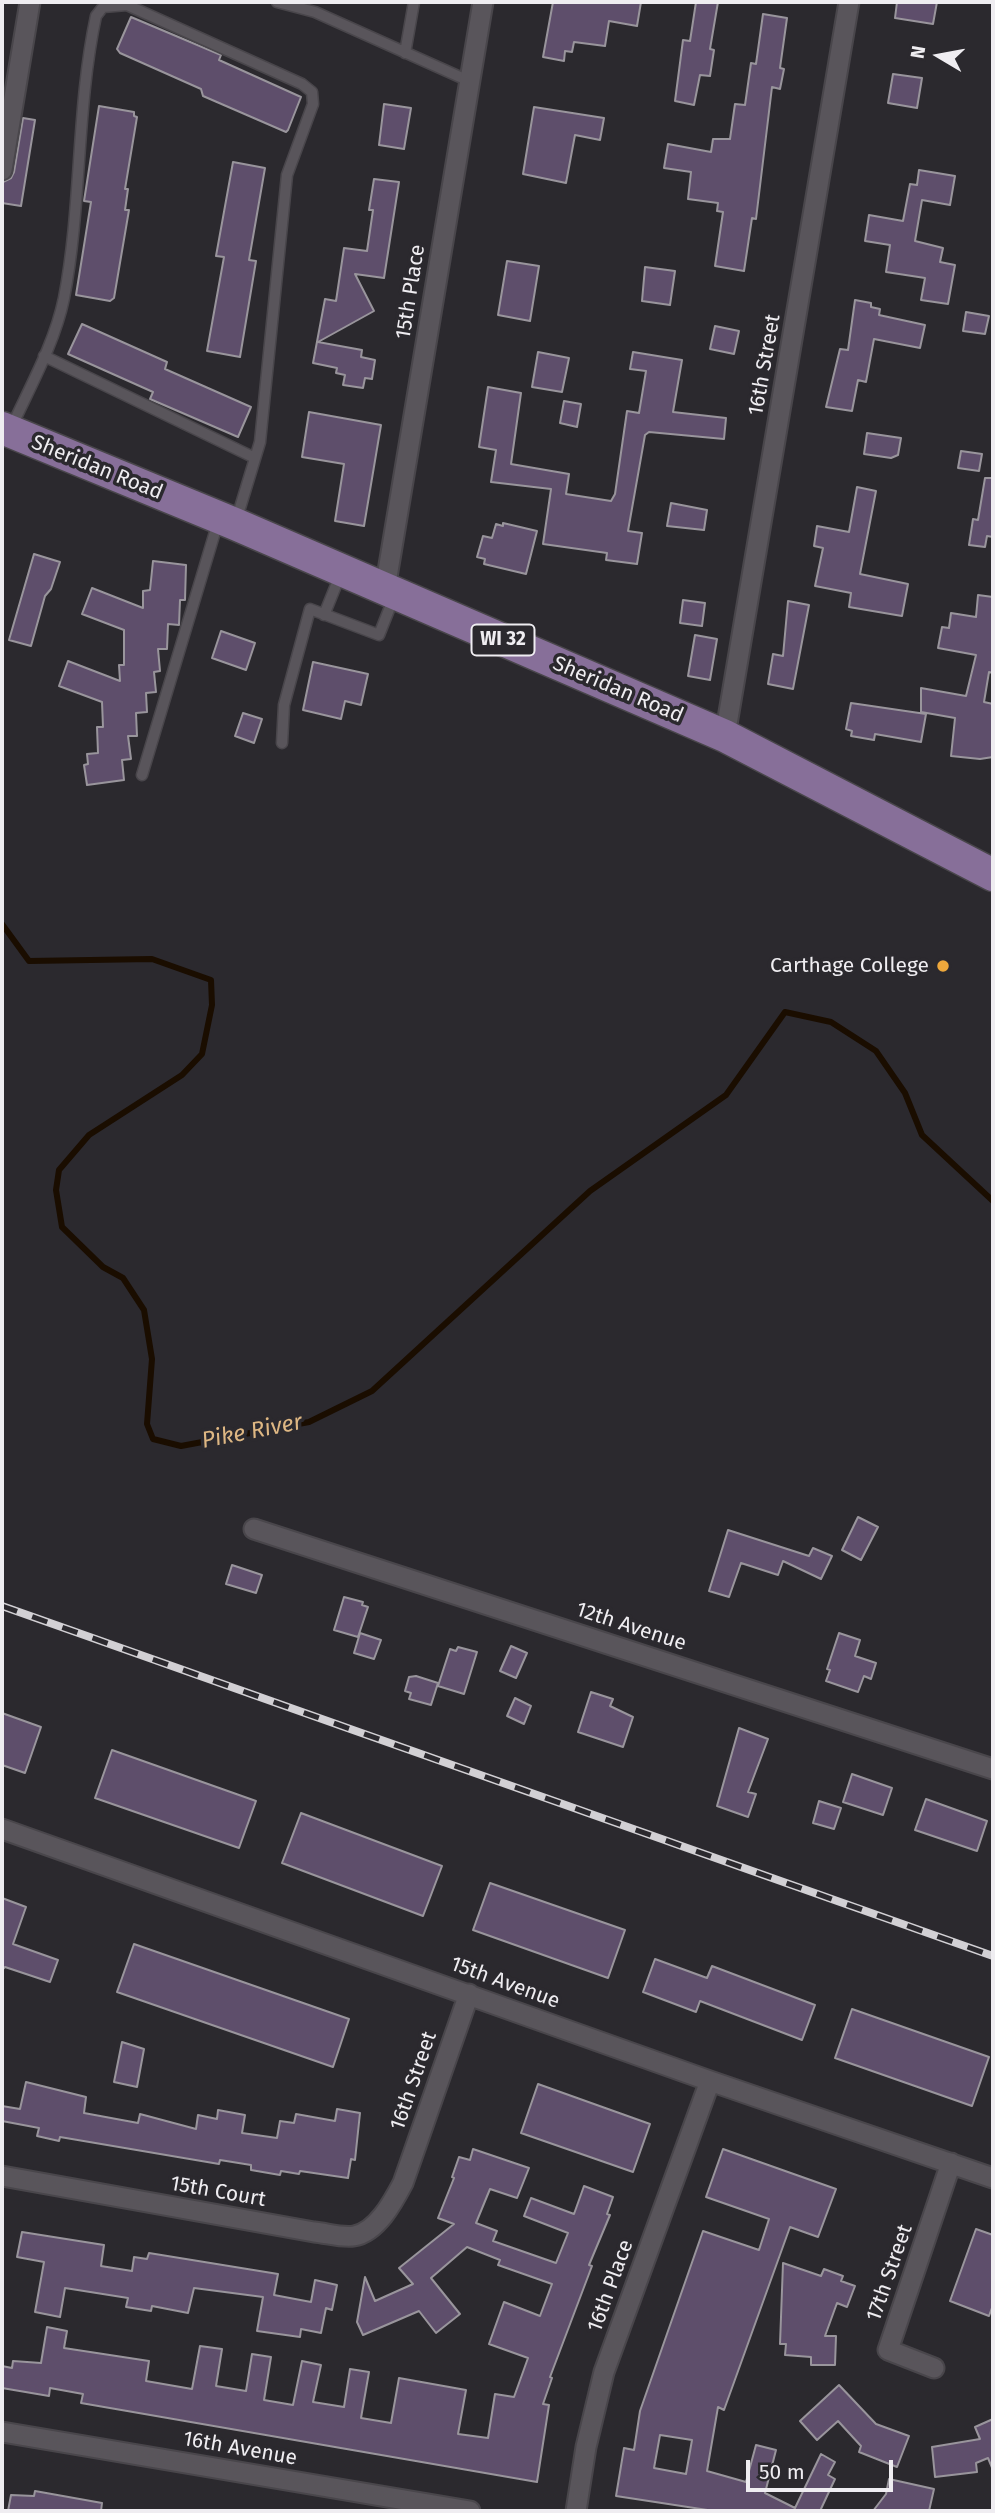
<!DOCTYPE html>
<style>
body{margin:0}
#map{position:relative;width:995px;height:2513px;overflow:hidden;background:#2b292e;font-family:"Fira Sans",sans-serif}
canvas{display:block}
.frame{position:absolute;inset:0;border:4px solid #efedf1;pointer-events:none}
.north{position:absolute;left:904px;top:21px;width:70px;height:70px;-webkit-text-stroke:5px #2b292e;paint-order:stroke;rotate:280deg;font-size:19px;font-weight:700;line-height:28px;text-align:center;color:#efedf1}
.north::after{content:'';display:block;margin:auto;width:24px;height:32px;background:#efedf1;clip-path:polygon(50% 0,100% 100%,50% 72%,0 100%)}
.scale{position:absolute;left:746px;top:2460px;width:147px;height:32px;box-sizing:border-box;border:4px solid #efedf1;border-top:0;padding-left:9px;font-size:21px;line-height:24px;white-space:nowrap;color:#efedf1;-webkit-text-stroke:5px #2b292e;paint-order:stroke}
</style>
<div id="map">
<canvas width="995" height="2513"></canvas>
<div class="frame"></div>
<div class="north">N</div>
<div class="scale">50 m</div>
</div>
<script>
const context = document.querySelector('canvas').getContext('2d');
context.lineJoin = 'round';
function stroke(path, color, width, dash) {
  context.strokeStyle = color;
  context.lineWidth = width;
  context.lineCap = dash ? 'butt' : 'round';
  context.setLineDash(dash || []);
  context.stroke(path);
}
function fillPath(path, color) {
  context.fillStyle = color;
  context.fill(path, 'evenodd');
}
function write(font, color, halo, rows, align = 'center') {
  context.font = font + ' "Fira Sans",sans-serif';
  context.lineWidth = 7;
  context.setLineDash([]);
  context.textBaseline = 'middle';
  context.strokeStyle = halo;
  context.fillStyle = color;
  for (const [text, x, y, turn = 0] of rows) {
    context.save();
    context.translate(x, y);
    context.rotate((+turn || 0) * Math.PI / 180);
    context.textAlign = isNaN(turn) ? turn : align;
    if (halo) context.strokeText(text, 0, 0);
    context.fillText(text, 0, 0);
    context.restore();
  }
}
const stream = new Path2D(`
 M2 924 29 961 152 959 211 980 212 1005 202 1054 182 1075 89 1135 59 1170 56 1190 62 1227 103 1267 123 1278 144 1310 152 1359 147 1424 153 1439 181 1446 309 1422 372 1391 590 1191 726 1095 785 1012 831 1022 876 1051 905 1093 922 1135 993 1201`);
const building = new Path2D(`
 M553 2H641L637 26 609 21 605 46 574 42 572 52 565 51 564 61 543 57Z
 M696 2H718L710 49 714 50 710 76 700 75 694 105 675 101 683 40 690 41Z
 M897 2H937L933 24 895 18Z
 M763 14 787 18 780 68 784 69 780 89 772 87 756 219 752 218 744 271 715 266 723 212 717 211 718 203 688 199 691 172 664 168 668 144 711 152 713 139H730L735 104 745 105 751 63 756 64Z
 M131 17 221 55 219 60 301 97 288 130 286 132 203 96 201 89 120 53 117 49Z
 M893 74 922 78 917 108 888 103Z
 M384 104 411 108 404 149 379 145Z
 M99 106 134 112V116L137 117 125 189H128L125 210H129L114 298 110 301 76 295 91 202 84 201Z
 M534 107 604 118 600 140 575 135 566 183 523 174Z
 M23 118 35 120 21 206 2 203V191L3 182 11 178 14 172Z
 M233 162 265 168 249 260 256 261 240 357 207 351 224 257 216 256Z
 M919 170 955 176 950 205 922 200 915 241 943 248 940 262 955 265 948 304 921 300 925 278 886 272 890 245 865 241 869 215 903 221 910 184 917 185Z
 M374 179 399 182 384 278 355 274 374 311 318 342 362 350 361 357 375 360 372 379 365 378 363 388 343 385 345 375 336 373 337 368 313 363 325 299 336 301 344 248 367 251 373 210H369Z
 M507 261 539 266 530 321 498 315Z
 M645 267 675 271 670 305 642 301Z
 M855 300 871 303V307L880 309 879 315 925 325 920 348 874 339 866 382 858 380 852 411 826 407 840 349 848 350Z
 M966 312 989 316 985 334 963 331Z
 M82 324 167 362 165 369 251 407 238 437 150 399 153 392 68 354Z
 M715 326 739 331 734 354 710 349Z
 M538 352 569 358 562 392 532 387Z
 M633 352 682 360 673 412 726 418 724 439 649 432 645 435 628 531 642 533 637 564 606 560 607 553 543 544 551 489 491 482 496 450 479 447 488 387 521 393 511 464 569 474 566 494 611 501 615 494 627 411 639 413 646 371 630 369Z
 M564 401 581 404 577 427 560 423Z
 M309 412 381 425 364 526 335 521 344 464 302 457Z
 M867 433 901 438 898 455 891 458 864 454Z
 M961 451 982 454 979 471 958 468Z
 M985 478H993V537L987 536 985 547 969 545 973 519 978 520Z
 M857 487 876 491 860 574 908 584 902 616 849 607 851 593 815 586 823 548 814 546 817 526 849 532Z
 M671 503 707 510 704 530 667 526Z
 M503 523 537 531 526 574 484 564 485 559 477 557 483 536 492 538 496 524 503 526Z
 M34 554 60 562 51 589 45 596 31 646 9 640Z
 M153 561 186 565 185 600H180L179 625 168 624 167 649H158L160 671 154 672 156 692 146 693 147 712 136 713 137 736H128L131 759 122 760 124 780 87 785 84 765 88 764 87 754 98 753 97 727H103L102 702 59 686 68 661 120 681 119 665H124V630L82 614 92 588 143 608V591L150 590Z
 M978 595 993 597V673L989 672 984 702 993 704V757L980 759 951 756 955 718 921 712V688L966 696 976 655 938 648 942 627 949 628 951 613 976 617Z
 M683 600 705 603 702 626 680 623Z
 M788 601 809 605 793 689 768 684 773 654 783 656Z
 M221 631 255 643 246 670 212 658Z
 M695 635 717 639 710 680 688 676Z
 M313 662 368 674 361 705 345 701 341 719 303 710Z
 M851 703 926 714 921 742 875 734 874 740 851 736 852 731 846 729Z
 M243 713 262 719 254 743 235 736Z
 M858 1517 878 1527 861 1560 842 1550Z
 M728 1530 809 1556 813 1548 832 1556 821 1579 783 1561 778 1575 741 1563 729 1597 709 1591Z
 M232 1565 262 1575 256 1593 226 1584Z
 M344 1597 363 1602 362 1605 368 1607 358 1637 334 1630Z
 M360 1633 381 1640 374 1659 354 1653Z
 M839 1633 860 1640 855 1656 876 1663 871 1679 864 1676 858 1692 826 1681 830 1670 827 1669Z
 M511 1646 527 1653 516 1678 500 1671Z
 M458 1647 477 1652 464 1694 438 1686 450 1649 456 1651Z
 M416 1676 438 1683 431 1705 409 1699 411 1693 405 1691 409 1677Z
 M591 1692 613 1699 610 1706 633 1717 623 1747 578 1732Z
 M515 1698 531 1706 524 1724 507 1716Z
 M2 1713 41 1727 25 1773 2 1765Z
 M739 1728 768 1739 748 1792 756 1794 748 1817 717 1806Z
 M112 1750 256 1801 239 1848 95 1798Z
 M852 1774 892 1788 883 1815 843 1802Z
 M926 1799 987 1821 977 1851 915 1830Z
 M819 1801 841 1808 834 1829 813 1823Z
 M301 1813 442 1866 423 1916 282 1863Z
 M490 1883 625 1930 608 1978 473 1930Z
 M2 1898 26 1907 13 1944 58 1960 50 1982 5 1967 2 1970Z
 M134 1944 349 2019 333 2067 117 1992Z
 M655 1959 707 1978 712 1966 815 2005 802 2040 700 2001 696 2012 643 1992Z
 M852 2009 989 2057 972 2106 835 2058Z
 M122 2042 144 2049 137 2087 114 2082Z
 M26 2082 86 2097 84 2113 138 2123 140 2114 196 2129 198 2115 217 2119 218 2110 245 2115 242 2133 277 2138 280 2121 294 2123 296 2114 335 2121 337 2109 360 2113 355 2160 351 2159 348 2178 300 2171 299 2174 281 2171 280 2175 251 2170V2165L220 2160 219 2164 60 2137 59 2141 37 2136 39 2128 2 2121V2106L20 2109Z
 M538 2084 650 2124 633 2172 521 2133Z
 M473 2149 529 2168 517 2198 490 2189 476 2223 497 2231 493 2241 556 2263 568 2233 524 2216 531 2198 574 2214 584 2186 613 2197 607 2214 610 2215 589 2265 592 2266 550 2377 552 2378 543 2404 549 2405 537 2482 81 2403 83 2394 50 2388 49 2396 2 2388V2366L12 2368 13 2361 41 2363 47 2327 67 2331 64 2348 149 2361 146 2381 192 2389 200 2346 222 2349 216 2386 246 2391 252 2354 271 2357 264 2400 293 2405 302 2361 321 2365 313 2402 344 2407 350 2369 369 2372 361 2418 391 2423 399 2378 466 2390 458 2434 488 2438 495 2394 514 2397 528 2358 489 2344 504 2302 540 2316 552 2284 498 2265 500 2260 467 2247 431 2278 460 2314 436 2333 419 2311 363 2335 357 2322 365 2277 375 2301 413 2284 399 2268 454 2224 438 2218 454 2178 452 2177 459 2157 470 2160Z
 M723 2149 836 2189 818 2237 790 2227 724 2410 718 2407 707 2471 746 2482 756 2445 776 2450 765 2493 795 2508 821 2454 835 2462 828 2475 835 2479 820 2511H714L616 2496 624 2448 634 2450 640 2411 703 2231 759 2250 769 2219 706 2197ZM660 2435 692 2440 686 2474 654 2468Z
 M976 2229 993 2235V2305L989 2316 950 2301Z
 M22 2232 104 2245 101 2266 132 2271 134 2257 147 2259 149 2253 278 2274 274 2295 311 2302 315 2280 337 2285 332 2310 326 2308 321 2333 301 2329 300 2337 257 2331 263 2297 194 2288 188 2313 152 2306 151 2311 126 2307 128 2298 65 2288 60 2317 35 2312 44 2262 17 2257Z
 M783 2263 821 2276 824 2269 843 2276 841 2281 855 2286 847 2307 837 2303 825 2336H836L835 2365H811V2357L785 2355 786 2344H780Z
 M839 2385 876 2424 909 2436 897 2467 859 2452 861 2446 838 2421 817 2440 800 2421Z
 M993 2419V2470L988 2458 976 2463 977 2472 935 2477 932 2447 980 2439 975 2427Z
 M889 2479 934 2489 929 2511H873L886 2494Z
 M35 2491 102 2503 101 2511H8L11 2495 34 2496Z`);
const service = new Path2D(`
 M277 2 315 12 469 81
 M405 53 414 2
 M44 356 255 458
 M12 426C31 385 55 342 64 298 82 205 76 109 96 16L103 7 127 5 302 84 312 92 313 104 287 175 260 442 236 521
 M324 615 341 573
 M282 743 284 705 310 609 379 635 394 597
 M142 775 218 522`);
const minor = new Path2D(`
 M2 170 30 2
 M385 589 483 2
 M725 736 849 2
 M254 1529 993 1769
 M2 1829 710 2081 993 2178
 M2 2176 314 2232C326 2233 342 2238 354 2236 377 2232 393 2202 403 2183L469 1994
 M934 2368 888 2350 951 2163
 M2 2432 470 2511
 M576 2511 586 2447 604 2372 710 2081`);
const primary = new Path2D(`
 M2 428 235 524 725 736 993 875`);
const rail = new Path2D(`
 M2 1606 993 1956`);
const markers = [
 [943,966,7,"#eea83c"]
];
const shields = [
 [503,640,63]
];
const shieldNames = [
 ["WI 32",503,640]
];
const streetNames = [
 ["15th Place",411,292,-81],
 ["16th Street",765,365,-80],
 ["Sheridan Road",97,468,22],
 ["Sheridan Road",618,690,23],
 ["12th Avenue",631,1627,18],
 ["15th Avenue",505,1983,20],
 ["16th Street",414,2081,-71],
 ["15th Court",218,2192,10],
 ["17th Street",890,2273,-71],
 ["16th Place",611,2286,-70],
 ["16th Avenue",240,2449,10]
];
const poiNames = [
 ["Carthage College",929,966]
];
const waterNames = [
 ["Pike River",252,1432,-11]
];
stroke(stream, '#1a0d00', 6);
fillPath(building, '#5e4e6b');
stroke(building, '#99959c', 2);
stroke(service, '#49464b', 13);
stroke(minor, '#49464b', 23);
stroke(primary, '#49464b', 35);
stroke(service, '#59555b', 10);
stroke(minor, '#59555b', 19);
stroke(primary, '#876f99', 32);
stroke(rail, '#d2d0d4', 8);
stroke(rail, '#2b292e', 5, [16]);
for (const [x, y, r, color] of markers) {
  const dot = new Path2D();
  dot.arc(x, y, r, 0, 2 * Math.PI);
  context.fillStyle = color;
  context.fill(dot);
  stroke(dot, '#2b292e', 2.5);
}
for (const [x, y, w] of shields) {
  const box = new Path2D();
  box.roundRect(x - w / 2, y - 15.5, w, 31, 5);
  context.fillStyle = '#2b292e';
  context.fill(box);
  stroke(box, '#efedf1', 2);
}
write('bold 19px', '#efedf1', null, shieldNames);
write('21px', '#efedf1', '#2b292e', streetNames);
write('21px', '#efedf1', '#2b292e', poiNames, 'right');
write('italic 23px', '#deb783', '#2b292e', waterNames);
</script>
